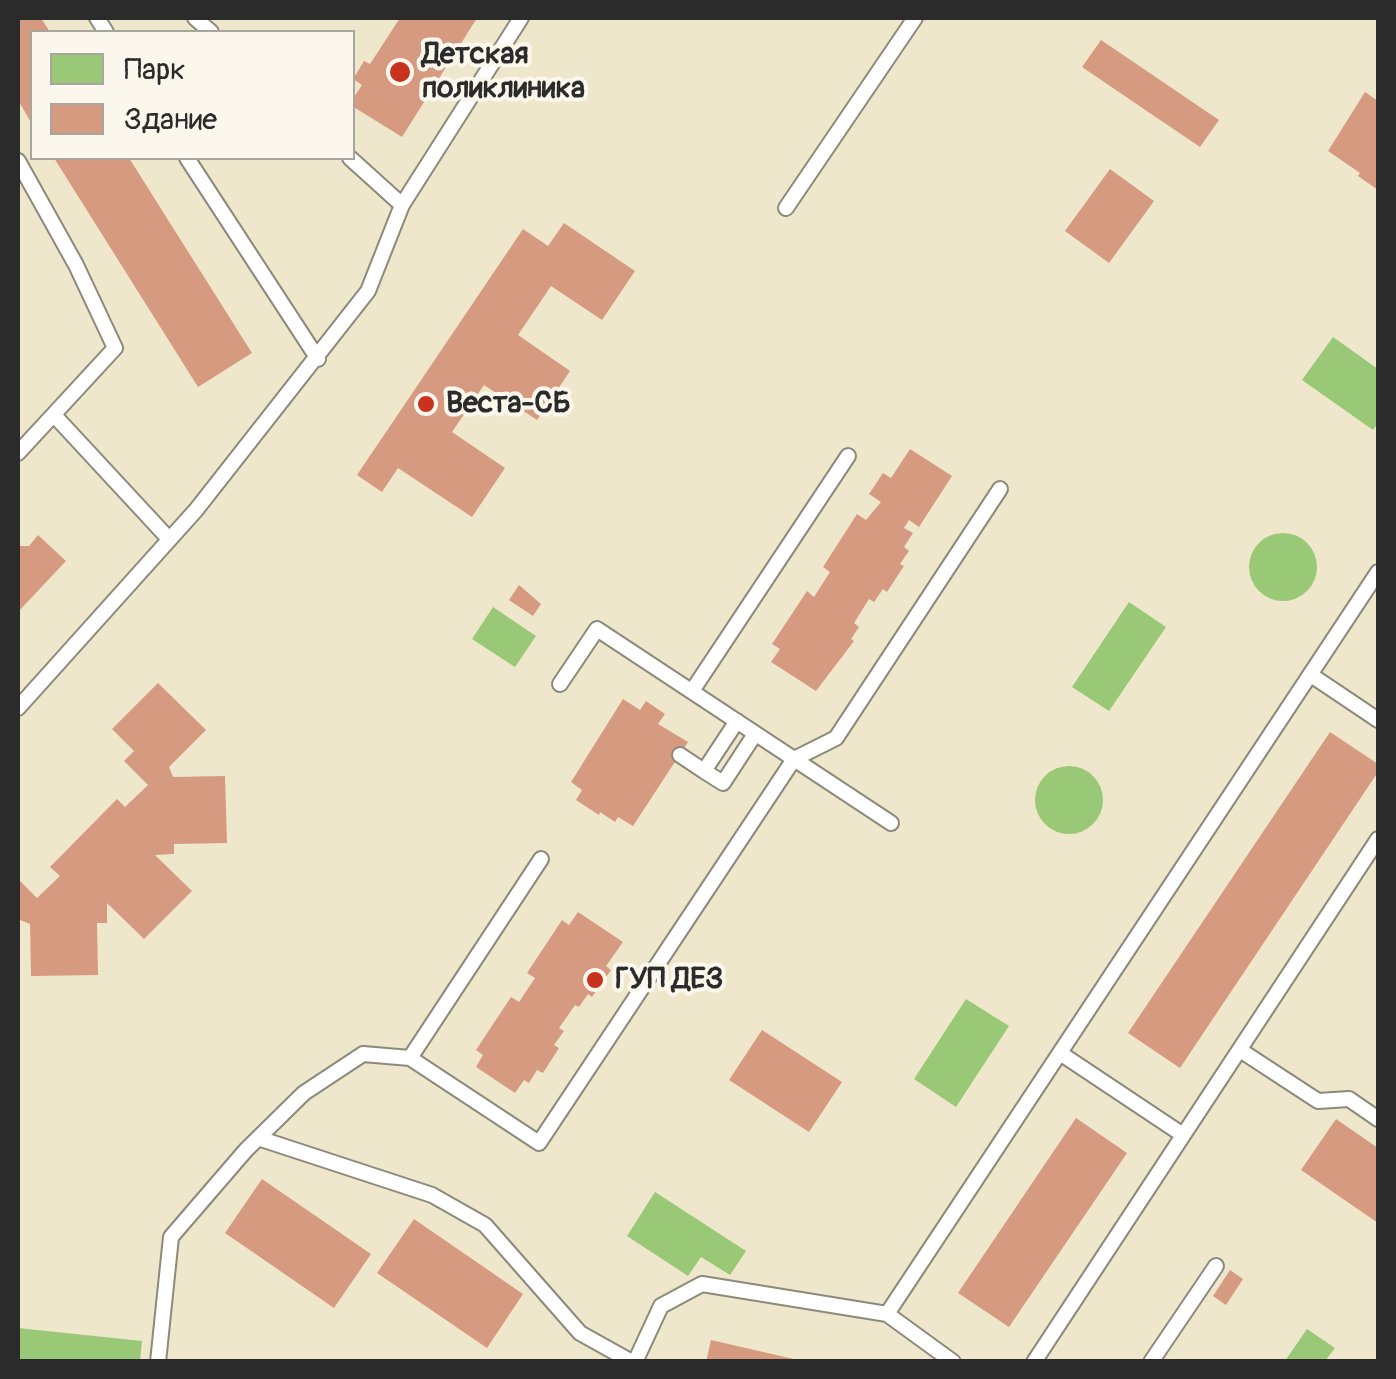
<!DOCTYPE html>
<meta charset="utf-8">
<style>
body{margin:0}
#map{position:relative;width:1396px;height:1379px;overflow:hidden;background:#efe7cb;font-family:Pangolin,sans-serif}
canvas{display:block}
.frame{position:absolute;inset:0;border:20px solid #2b2b2b;pointer-events:none}
.legend{position:absolute;left:30px;top:30px;width:325px;height:130px;box-sizing:border-box;background:#fbf7ec;border:2px solid #a8a59f;margin:0;padding:12px 18px;list-style:none;font-size:30px;color:#2b2b2b}
.legend li{display:flex;align-items:center;gap:20px;height:50px}
.legend b{width:50px;border:2px solid #a8a59f}
</style>
<div id="map">
<canvas width="1396" height="1379"></canvas>
<div class="frame"></div>
<ul class="legend">
<li><b style="height:28px;background:#99c877"></b>Парк</li>
<li><b style="height:28px;background:#d69a81"></b>Здание</li>
</ul>
</div>
<script>
const context = document.querySelector('canvas').getContext('2d');
context.lineJoin = 'round';
function fillPath(path, color) {
  context.fillStyle = color;
  context.fill(path, 'evenodd');
}
function stroke(path, color, width, dash) {
  context.strokeStyle = color;
  context.lineWidth = width;
  context.lineCap = dash ? 'butt' : 'round';
  context.setLineDash(dash || []);
  context.stroke(path);
}
function write(font, color, halo, rows, align = 'center') {
  context.font = font + ' Pangolin,sans-serif';
  context.lineWidth = 8;
  context.setLineDash([]);
  context.textBaseline = 'middle';
  context.strokeStyle = halo;
  context.fillStyle = color;
  for (const [text, x, y, turn = 0] of rows) {
    context.save();
    context.translate(x, y);
    context.rotate((+turn || 0) * Math.PI / 180);
    context.textAlign = isNaN(turn) ? turn : align;
    if (halo) context.strokeText(text, 0, 0);
    context.fillText(text, 0, 0);
    context.restore();
  }
}
const green = new Path2D(`
 M1333 337 1378 369V423L1373 430 1302 380Z
 M1249 567a34 34 0 1 1 68 0a34 34 0 1 1-68 0Z
 M1129 602 1166 627 1109 711 1072 687Z
 M493 607 536 636 515 667 472 639Z
 M1035 800a34 34 0 1 1 68 0a34 34 0 1 1-68 0Z
 M966 999 1009 1026 956 1107 914 1079Z
 M655 1192 746 1251 730 1275 701 1257 688 1276 627 1236Z
 M18 1328 142 1341 140 1361H18Z
 M1307 1329 1335 1348 1325 1361H1285Z`);
const building = new Path2D(`
 M18 18H41L50 32H32V124L18 100Z
 M400 18H477L402 137 352 106V100L362 85 353 79 364 61 370 64Z
 M1101 40 1219 120 1200 147 1082 67Z
 M1365 92 1378 101V190L1358 176 1360 173 1328 151Z
 M54 158H129L252 353 198 387Z
 M1110 169 1154 201 1109 263 1065 231Z
 M564 223 635 271 602 320 551 286 518 335 570 371 537 420 484 385 452 432 505 468 472 517 398 468 382 492 357 475 523 229 548 246Z
 M910 449 952 476 919 527 909 520 904 528 913 533 904 547 909 551 900 564 904 566 887 592 883 589 874 602 869 599 854 623 859 627 851 639 854 641 816 691 771 662 780 649 772 644 807 591 814 597 830 572 823 567 857 514 866 520 881 502 869 494 883 473 891 478Z
 M38 535 66 561 18 612V546H29Z
 M519 585 541 604 533 616 509 600Z
 M158 683 206 730 169 767 173 777 225 776 227 843 174 844V854L155 855 192 891 144 939 107 903V923H97L98 975 31 976 30 924 20 920 18 923V879L37 898 60 876 50 867 117 799 125 807 148 785 124 761 134 751 112 729Z
 M623 699 640 710 646 701 665 714 658 724 688 742 633 826 618 817 615 822 600 812 599 815 576 800 582 790 571 782Z
 M1330 732 1378 764V772L1180 1068 1128 1033Z
 M578 912 623 942 606 966 611 970 592 997 588 994 579 1007 575 1005 559 1028 564 1031 554 1045 559 1048 543 1073 537 1070 529 1083 524 1080 515 1093 476 1067 483 1055 476 1050 511 997 519 1002 535 978 527 973 562 920 569 925Z
 M762 1030 842 1082 809 1132 729 1080Z
 M1076 1118 1127 1153 1009 1327 958 1293Z
 M1336 1119 1378 1148V1223L1301 1170Z
 M262 1179 371 1254 334 1308 225 1233Z
 M414 1219 523 1294 487 1348 377 1273Z
 M1230 1270 1243 1279 1226 1305 1213 1296Z
 M711 1340 798 1360V1362H706Z`);
const service = new Path2D(`
 M97 18 106 32
 M195 18 211 32
 M187 158 318 359
 M350 158 402 205
 M18 161 76 265 115 348 18 453
 M786 208 915 18
 M54 415 169 539
 M1311 675 1378 720
 M560 684 597 629 891 823
 M692 691 848 456
 M18 708 196 510 368 291 402 205 521 18
 M680 755 704 771 737 721
 M704 771 723 783 755 734
 M1240 1050 1318 1101 1349 1099 1378 1119
 M1060 1053 1183 1135
 M410 1058 541 859
 M258 1138 432 1195 485 1225 580 1333 632 1362
 M887 1314 1378 572
 M158 1362 171 1237 246 1150 304 1093 363 1054 410 1058 539 1143 794 759 836 738 1000 489
 M635 1362 661 1306 702 1284 887 1314 953 1362
 M1034 1362 1378 839
 M1151 1362 1216 1266`);
const markers = [
 [400,72,12,"#c8321e"],
 [426,404,10,"#c8321e"],
 [595,980,10,"#c8321e"]
];
const poiNames = [
 ["Детская",422,55],
 ["поликлиника",422,89],
 ["Веста-СБ",446,404],
 ["ГУП ДЕЗ",615,980]
];
fillPath(green, '#99c877');
fillPath(building, '#d69a81');
stroke(service, '#8d897b', 18);
stroke(service, '#fff', 14);
for (const [x, y, r, color] of markers) {
  const dot = new Path2D();
  dot.arc(x, y, r, 0, 2 * Math.PI);
  context.fillStyle = color;
  context.fill(dot);
  stroke(dot, '#fbf7ec', 4);
}
write('bold 30px', '#2b2b2b', '#fbf7ec', poiNames, 'left');
</script>
